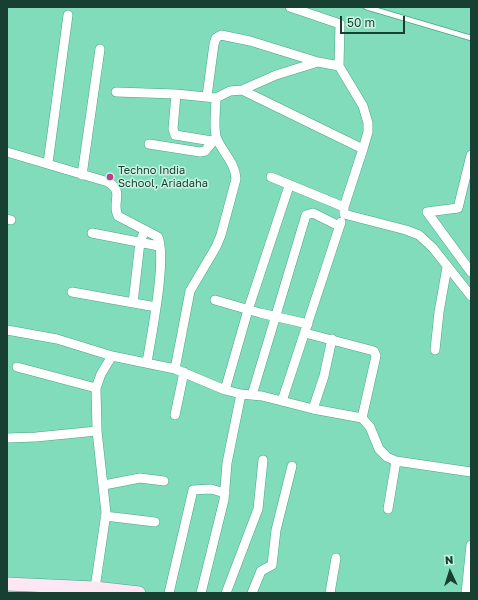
<!DOCTYPE html>
<style>
body{margin:0}
#map{position:relative;width:478px;height:600px;overflow:hidden;background:#80dcbb;font-family:"Golos Text",sans-serif}
canvas{display:block}
.frame{position:absolute;inset:0;border:8px solid #173f32;pointer-events:none}
.north{position:absolute;left:430px;top:552px;width:40px;height:40px;-webkit-text-stroke:3px #c8f3e1;paint-order:stroke;rotate:356deg;font-size:11px;font-weight:700;line-height:16px;text-align:center;color:#173f32}
.north::after{content:'';display:block;margin:auto;width:14px;height:18px;background:#173f32;clip-path:polygon(50% 0,100% 100%,50% 72%,0 100%)}
.scale{position:absolute;left:340px;top:16px;width:65px;height:18px;box-sizing:border-box;border:2px solid #173f32;border-top:0;padding-left:5px;font-size:12px;line-height:14px;white-space:nowrap;color:#173f32;-webkit-text-stroke:3px #c8f3e1;paint-order:stroke}
</style>
<div id="map">
<canvas width="478" height="600"></canvas>
<div class="frame"></div>
<div class="north">N</div>
<div class="scale">50 m</div>
</div>
<script>
const context = document.querySelector('canvas').getContext('2d');
context.lineJoin = 'round';
function stroke(path, color, width, dash) {
  context.strokeStyle = color;
  context.lineWidth = width;
  context.lineCap = dash ? 'butt' : 'round';
  context.setLineDash(dash || []);
  context.stroke(path);
}
function write(font, color, halo, rows, align = 'center') {
  context.font = font + ' "Golos Text",sans-serif';
  context.lineWidth = 3;
  context.setLineDash([]);
  context.textBaseline = 'middle';
  context.strokeStyle = halo;
  context.fillStyle = color;
  for (const [text, x, y, turn = 0] of rows) {
    context.save();
    context.translate(x, y);
    context.rotate((+turn || 0) * Math.PI / 180);
    context.textAlign = isNaN(turn) ? turn : align;
    if (halo) context.strokeText(text, 0, 0);
    context.fillText(text, 0, 0);
    context.restore();
  }
}
const lane = new Path2D(`
 M366 7 471 38`);
const street = new Path2D(`
 M290 7 340 24 339 66 363 106 368 123V132L363 149 344 207V214L406 230 419 235 433 248 471 296
 M339 66 318 62 276 75 242 90 363 149
 M116 92 176 94 216 98C216 107 213 131 217 139 223 153 235 162 236 179L221 235 216 247 190 291 175 369
 M176 94 173 129 175 135 212 141
 M207 96 214 44 216 38 221 35 250 41 318 62
 M216 98 230 91 242 90
 M149 144 200 152 205 151 215 139
 M7 152 108 182C125 192 111 202 118 216L158 237C167 260 151 336 147 363
 M471 155 458 208 427 212 471 272
 M48 163 68 15
 M82 175 100 49
 M271 177 344 207
 M7 219 11 220
 M92 233 159 246
 M72 292 156 307
 M215 300 260 313 308 324
 M133 303 140 242 145 230
 M7 330 57 339 112 356 175 369 225 390 241 394 262 396 313 409 362 418 370 427 379 449 387 457 396 461 471 472
 M305 333 374 351 376 356 362 418
 M435 350 439 312 447 267
 M17 367 96 388
 M225 390 248 310 289 186
 M252 395 306 215 313 213 339 226
 M282 401 341 222
 M313 409 324 376 332 339
 M175 415 184 372
 M7 438 36 437 97 431
 M104 485 140 478 164 481
 M388 509 396 461
 M105 516 155 522
 M95 588 106 513 97 431 96 388 101 374 112 356
 M169 593 193 490 211 489 225 493
 M201 593 224 500 227 463 241 394
 M226 593 258 509 263 460
 M252 593 261 571 272 565 276 530 292 466
 M330 593 336 558
 M466 593 471 545`);
const secondary = new Path2D(`
 M7 584 95 588 139 593`);
const markers = [
 [110,177,4,"#be3d87"]
];
const poiNames = [
 ["Techno India",118,171],
 ["School, Ariadaha",118,184]
];
stroke(lane, '#48a687', 6);
stroke(street, '#48a687', 10);
stroke(secondary, '#48a687', 14);
stroke(lane, '#fff', 4.5);
stroke(street, '#fff', 9);
stroke(secondary, '#fde7f2', 13);
for (const [x, y, r, color] of markers) {
  const dot = new Path2D();
  dot.arc(x, y, r, 0, 2 * Math.PI);
  context.fillStyle = color;
  context.fill(dot);
  stroke(dot, '#c8f3e1', 1.5);
}
write('11px', '#173f32', '#c8f3e1', poiNames, 'left');
</script>
